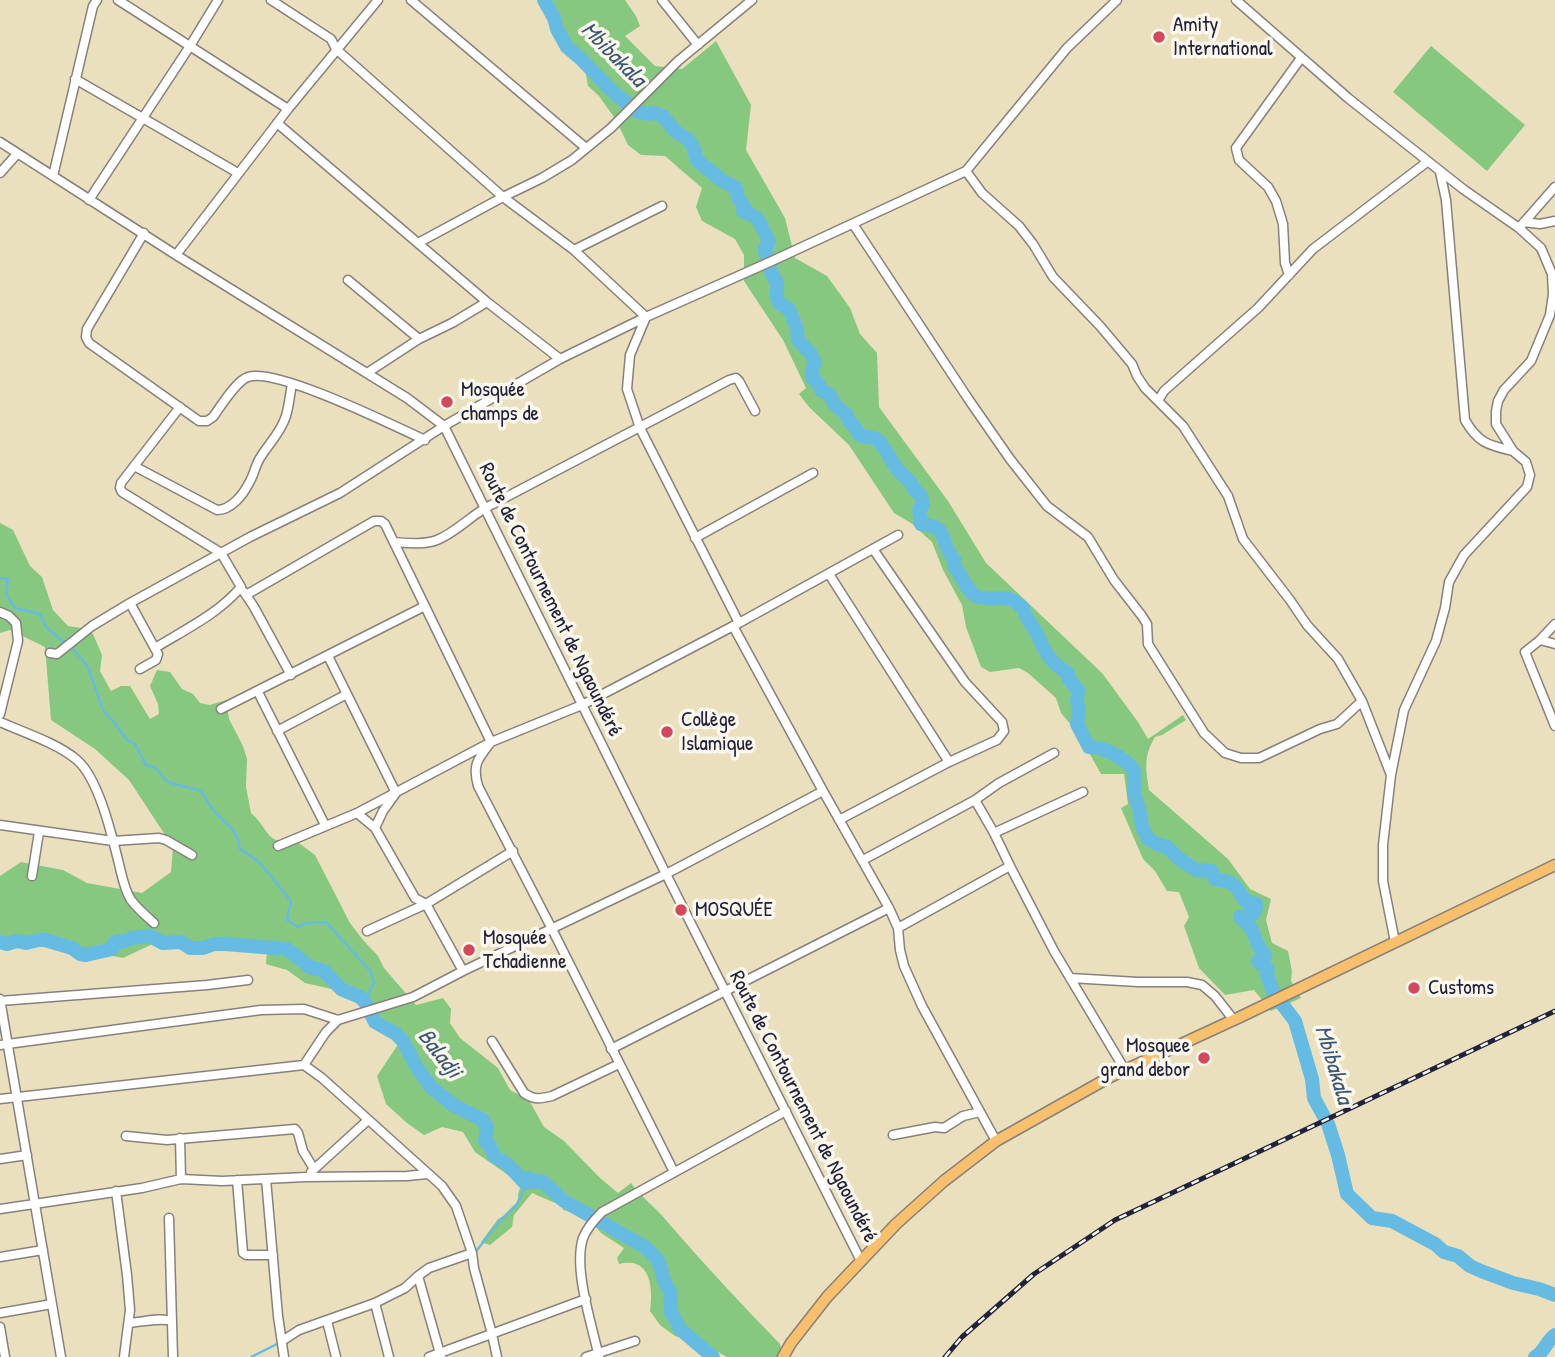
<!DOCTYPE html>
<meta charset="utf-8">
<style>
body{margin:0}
canvas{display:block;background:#eae0bd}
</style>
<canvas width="1555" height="1357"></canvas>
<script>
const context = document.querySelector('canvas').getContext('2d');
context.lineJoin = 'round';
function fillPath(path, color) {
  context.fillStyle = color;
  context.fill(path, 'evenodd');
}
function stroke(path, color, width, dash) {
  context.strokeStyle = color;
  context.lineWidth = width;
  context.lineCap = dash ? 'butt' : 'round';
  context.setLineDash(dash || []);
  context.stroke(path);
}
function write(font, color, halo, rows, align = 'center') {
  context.font = font + ' "Patrick Hand",sans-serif';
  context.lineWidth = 7;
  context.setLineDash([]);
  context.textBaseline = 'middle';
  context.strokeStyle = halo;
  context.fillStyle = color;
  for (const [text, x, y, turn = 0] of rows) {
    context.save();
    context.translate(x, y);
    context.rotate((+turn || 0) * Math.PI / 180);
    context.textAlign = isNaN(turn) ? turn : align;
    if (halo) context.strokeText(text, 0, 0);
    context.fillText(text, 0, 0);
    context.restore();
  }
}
const green = new Path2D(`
 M540 0H625L636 16 640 26 625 36 655 66 682 69 716 41 751 105 746 150 785 218 795 258 827 276 850 308 860 334 877 353 879 407 948 501 986 563 1102 673 1138 722 1148 739 1183 715 1186 720 1162 735 1155 737C1143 757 1146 769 1149 790L1228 859 1250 889 1271 899 1266 920 1272 943 1288 951 1292 971 1291 981 1301 998 1271 1011 1254 990 1225 995 1199 968 1184 926 1189 917 1179 892 1167 891 1155 871 1143 859 1121 808 1128 804 1124 774H1101L1078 733 1061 713 1056 698 1028 673 1019 668 990 672 981 667 966 627 962 605 943 570 932 542 911 523 894 513 849 445 809 407 799 394 806 388 783 340 744 281V255L735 239 702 221 696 207 702 188 665 156 641 155 628 145 616 120 599 96 588 86 584 64 563 49Z
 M1431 46 1525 125 1487 171 1393 92Z
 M0 523 13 530 30 566 42 577 53 610 68 626 81 628 93 634 102 655 100 671 111 691 121 686H130L150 719 159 714 158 704 150 686 157 670 170 672 182 689 193 694 200 703 210 705 226 700 229 719 243 746 247 759 246 787 251 813C271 831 265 845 296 841L315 855 350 923 363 940 378 956 384 968 416 1005 443 998 451 1009 450 1023 460 1038 498 1068 510 1090 529 1100 544 1127 564 1141 600 1178 618 1193 631 1183C641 1197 654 1206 665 1219 702 1262 740 1303 780 1344L784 1357H727L707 1346 675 1336 660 1325 650 1311C652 1297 653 1270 636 1264 630 1262 625 1263 619 1264L617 1258 624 1248 601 1233 590 1220 579 1214 563 1210 562 1206 532 1193 514 1215 512 1227 490 1245 481 1242 498 1219 509 1213 519 1202 518 1195 521 1184 475 1152 463 1132 442 1127 424 1135 407 1123 386 1104 377 1076 401 1040 396 1033 384 1021 366 1000 345 992 305 983 287 970 266 964 267 952 251 947 188 952 181 947 161 940 123 958 81 950 20 943 0 946V876L21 862 63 870 87 883 142 893 171 872 173 847 129 780 95 749 51 720 45 647 10 630 0 633Z`);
const stream = new Path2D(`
 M0 578 8 579 6 594 15 608 40 614 46 627 65 643
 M71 646 88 667 103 710 113 721 127 740 135 744 146 765 156 768 165 780 171 783 201 791C205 797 209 804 214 811 224 823 240 831 239 848L259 862 291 901 287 920 298 927 307 923 326 922 370 971 374 982 365 1002
 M474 1254 498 1223 517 1204 529 1178
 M251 1357 279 1343`);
const river = new Path2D(`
 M544 0 554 18 557 29 567 47 581 59 612 91 636 111 648 114 654 113 663 116 675 131 687 139 693 146 697 160 721 180 736 188 738 198 744 206 743 211C747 213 750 214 754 216 760 219 766 236 769 242L765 248V252L768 258 772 275 777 282V298L780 304 789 309 797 329 798 340 811 354 815 363 812 369V378L819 384 821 390 830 395 834 404 847 415 848 420 857 430 859 435C865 438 870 436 876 439 883 442 892 464 898 470 904 478 913 481 915 491L921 495 923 505 919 509 921 524C938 526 941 528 946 545 947 551 952 556 955 561L954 566C962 574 965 590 976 596 987 601 1000 596 1010 599 1014 600 1019 605 1023 608 1025 618 1032 624 1037 634 1045 652 1050 663 1068 673V678L1078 690 1077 701 1079 711 1077 724 1089 747C1104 746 1125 759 1134 770V794L1139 808 1142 826 1148 839 1157 844 1167 847 1178 858 1196 870 1211 871 1215 879C1237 883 1234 884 1245 901L1256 904V908L1253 914 1240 917 1251 928 1259 947 1265 955 1264 959 1258 961 1268 969 1267 975 1273 992 1295 1021 1312 1079 1314 1098 1328 1124 1338 1155 1347 1194 1372 1218 1392 1221 1435 1244 1444 1252 1458 1256 1470 1266 1481 1271 1513 1283 1539 1289 1555 1295
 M0 942 7 944 17 941 26 943 39 940H45L72 948 80 954 86 955 112 949 114 943 118 941 122 942 132 938 150 936 163 943 181 942 190 948H203L214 944H225L287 949 310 967 324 971 341 989 360 997 365 1002 375 1022 396 1034 403 1041 416 1066 431 1087 453 1105 483 1120 487 1127 485 1141 490 1146 495 1157 507 1164 524 1182 526 1183 529 1178 536 1182H535L537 1181 543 1182 564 1201 645 1247 658 1260 664 1280 670 1292 671 1312 680 1329 713 1357
 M1535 1357C1545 1352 1546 1341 1555 1335`);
const minor = new Path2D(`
 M118 0 288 109
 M271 0 331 39 336 49 503 197 574 250 646 317 630 355 627 389 640 428 739 623
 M411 0 586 148
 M662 0 698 45
 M1236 0 1348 98 1463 189 1519 228 1541 248 1552 274 1553 294 1550 315 1531 361 1504 390 1498 401 1496 411V424L1513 451 1526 462 1530 475 1527 487 1464 555 1449 582 1445 608 1436 641 1404 710 1391 775 1383 845V881L1395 942
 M75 79 238 173
 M277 123 487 302 560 359
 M0 142 176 255 407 398 444 426 666 874 861 1261
 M966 171 982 193 1019 226 1033 244 1053 277 1100 326 1132 364 1137 376 1145 388 1183 426 1228 496 1243 539 1290 600 1307 625 1338 659 1362 701 1391 775
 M1440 172 1446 200 1465 420C1478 443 1488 445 1513 451
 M0 173 17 154
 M53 176 93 6 97 0
 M89 200 190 46 218 0
 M1524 222 1540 224 1555 221
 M853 224 969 400 1010 459 1047 506 1088 537 1114 580 1142 616 1147 624 1148 644 1204 733 1225 753 1241 758H1259L1320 729 1337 724 1362 701
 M1519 228 1555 187
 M144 233 87 329 86 337 89 343 199 421H207L213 417C221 406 236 381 248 377 276 367 394 426 425 440
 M418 243 503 197 542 178 572 160 611 128 678 61 752 0
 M574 250 662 206
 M176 255 288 109 378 0
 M1289 275 1285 263 1283 224 1276 201 1268 187 1239 160 1236 148 1301 58
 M348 280 419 339
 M367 373 419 339 452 323 487 302
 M1158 401 1164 391 1258 308 1313 249 1427 162
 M134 466 217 510C231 510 243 495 249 483 254 475 255 466 260 458 269 443 280 434 286 416 289 406 290 394 292 384
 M695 538 813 473
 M394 542C408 543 424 545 437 540 457 532 472 514 491 505 571 463 650 422 729 380L736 378 739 381 755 411
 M829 574 949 762
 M244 592 254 607 291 675
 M246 595 374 521H381L385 524 491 742C478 759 472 764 478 786L552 929 674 1172
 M130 603 158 654 156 660 140 669
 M0 612 9 616 16 623 18 641 0 714
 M1555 624 1540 640 1525 652 1555 726
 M1540 640 1555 644
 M155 648C186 629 218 614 241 587L221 553 122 492 120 488 121 483 180 407
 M50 653 57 654 92 626 130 603 250 537 340 493 444 426 560 359 646 317 772 261 966 171 1067 48 1117 0
 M328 656 396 793 383 811 375 828
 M258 692 325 825
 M221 709 425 606
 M0 722C23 732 59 744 77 760 99 779 112 836 119 864 122 876 124 889 131 900 137 908 146 916 154 923
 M277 731 347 694
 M823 791 889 908
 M357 813 375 828 415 898 426 904 463 971
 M839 820 949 762 997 740 1004 731 1002 722 965 682 873 549
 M0 825 113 841 159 838 166 840 192 855
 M994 833 1083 792
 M278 846 357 813 491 742 582 705 739 623 898 535
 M863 860 975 800 999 783 1054 753
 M1010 866 1054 951 1125 1070
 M32 876 39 832
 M898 928 1010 866 994 833 975 800
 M367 931 426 904 513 851
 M1070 978 1138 982H1187L1202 985 1215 996 1233 1019
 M0 999 61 1357
 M0 1001 207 985 248 980
 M492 1041 524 1093C534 1100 540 1099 552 1096L619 1064
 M0 1045 261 1010 304 1009 338 1020 413 997 463 971 666 874 823 791 733 626
 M611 1049 889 908 898 928 900 950 904 966 922 1006 996 1141
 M304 1065 326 1032 338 1020
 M0 1099 304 1065 322 1078 442 1186 456 1206 472 1253 474 1268 492 1334 497 1357
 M893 1135 935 1127 944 1128 963 1116 980 1112
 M126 1136 167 1140 295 1129 298 1133 303 1151 314 1169
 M180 1138 181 1179
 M0 1159 27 1155
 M311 1172 368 1120
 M266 1179 278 1316 284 1357
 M237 1180 243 1253 246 1255H273
 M116 1191 127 1275 130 1310 124 1357
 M0 1209 142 1188 181 1179 222 1181 306 1177 407 1176 427 1174
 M169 1218 173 1357
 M0 1257 43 1250
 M418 1276 441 1357
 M375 1303 389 1357
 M0 1313 52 1304
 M327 1321 336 1357
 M129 1323C143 1322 159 1317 172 1321
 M0 1327 5 1357
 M282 1341 299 1330 375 1303 405 1288 418 1276 429 1268 472 1253
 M429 1357 586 1299
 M586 1357 635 1341
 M599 1357C592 1325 573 1269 583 1238 587 1228 594 1220 602 1212L786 1111`);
const major = new Path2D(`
 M783 1357 791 1343 827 1297 896 1224 944 1181 996 1141 1110 1077 1240 1017 1555 865`);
const rail = new Path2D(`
 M945 1357 962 1337 1034 1274 1115 1220 1555 1011`);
const markers = [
 [1159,37,7,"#d1495b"],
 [447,402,7,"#d1495b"],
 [667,732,7,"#d1495b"],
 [681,910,7,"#d1495b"],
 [469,950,7,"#d1495b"],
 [1414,988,7,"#d1495b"],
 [1204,1058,7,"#d1495b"]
];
const poiNames = [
 ["Amity",1173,25],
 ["International",1173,49],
 ["Mosquée",461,390],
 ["champs de",461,414],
 ["Collège",681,720],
 ["Islamique",681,744],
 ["MOSQUÉE",695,910],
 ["Mosquée",483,938],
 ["Tchadienne",483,962],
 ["Customs",1428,988],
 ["Mosquee",1190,1046,"right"],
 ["grand debor",1190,1070,"right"]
];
const streetNames = [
 ["Route de Contournement de Ngaoundéré",550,600,64],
 ["Route de Contournement de Ngaoundéré",803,1107,63]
];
const waterNames = [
 ["Mbibakala",613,55,45],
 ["Baladji",439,1054,52],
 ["Mbibakala",1333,1065,73]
];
fillPath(green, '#87c880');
stroke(stream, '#66bbe3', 2.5);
stroke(river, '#66bbe3', 14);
stroke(minor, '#86817c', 11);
stroke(major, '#86817c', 13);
stroke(minor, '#fff', 8);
stroke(major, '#f8bf6c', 10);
stroke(rail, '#22223b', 5);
stroke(rail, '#fbf7ec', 2.5, [8]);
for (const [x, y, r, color] of markers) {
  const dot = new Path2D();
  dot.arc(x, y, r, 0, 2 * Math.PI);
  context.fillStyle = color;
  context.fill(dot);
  stroke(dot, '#fbf7ec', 2.5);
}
write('21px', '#22223b', '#fbf7ec', poiNames, 'left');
write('21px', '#22223b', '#fbf7ec', streetNames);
write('italic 23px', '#3a5876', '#fbf7ec', waterNames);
</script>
